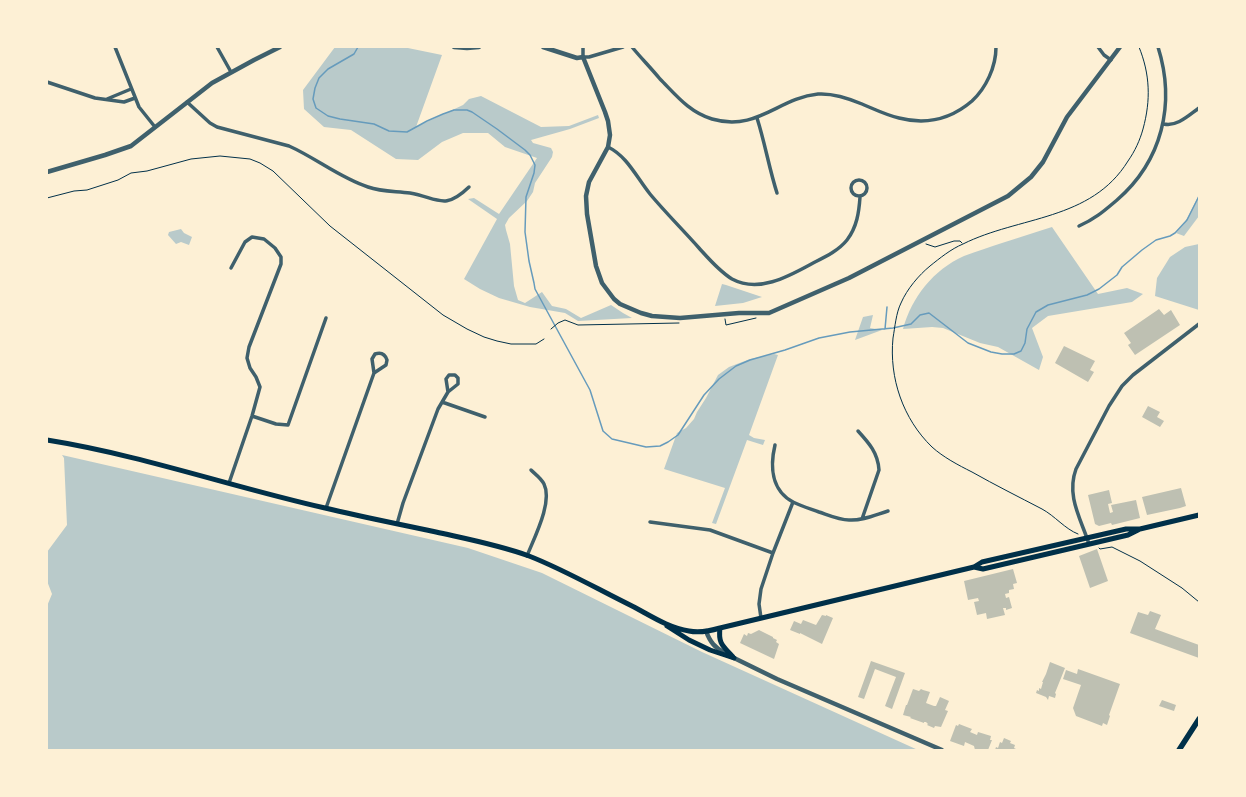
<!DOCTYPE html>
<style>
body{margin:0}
#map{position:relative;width:1246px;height:797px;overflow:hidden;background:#fdf0d5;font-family:Montserrat,sans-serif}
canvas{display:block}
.frame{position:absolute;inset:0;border:48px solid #fdf0d5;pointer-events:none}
</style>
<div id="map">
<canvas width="1246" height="797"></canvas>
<div class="frame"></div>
</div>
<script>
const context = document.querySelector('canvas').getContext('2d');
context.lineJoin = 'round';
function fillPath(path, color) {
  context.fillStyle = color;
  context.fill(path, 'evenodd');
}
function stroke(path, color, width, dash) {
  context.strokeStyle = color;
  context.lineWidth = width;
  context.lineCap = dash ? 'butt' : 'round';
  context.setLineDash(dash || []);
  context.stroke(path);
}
const green = new Path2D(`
 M335 47H403L442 55 416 127 463 105 469 99 481 96 541 127 569 126 598 115 599 118 570 129 531 140 533 143 551 148 553 152 552 157 535 183 533 192 527 201 509 218 505 225 506 230 510 244 514 286 518 300 525 303 542 292 552 306 566 309 581 318 611 305 623 313 632 318 578 321 565 313 530 307 499 298 480 289 464 279 497 219 468 199 474 198 499 214 537 158 505 147 488 133H463L442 142 418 160 396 159 351 130 324 127 304 109 303 90Z
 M1199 195V216L1184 236 1176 233 1184 224Z
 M1052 227 1098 294 1127 288 1143 294 1132 302 1048 316 1032 328 1043 357 1039 370 998 347 980 343 943 328 932 327 903 329C912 297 933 270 964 256 977 251 990 247 1002 243 1019 238 1035 232 1052 227Z
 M181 229 184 233 192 237 189 245 181 242 176 244 168 235 169 232Z
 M1199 244V310L1155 296 1157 278 1170 257 1185 247Z
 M722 284 726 285 762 297 743 303 715 306Z
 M873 315 870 328 882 330 855 340 863 317Z
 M774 354 778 355 749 435 754 438 765 440 763 445 747 440 716 524 712 523 725 488 664 469 677 433 686 428 694 419 697 412 706 398 718 375 729 367 750 359Z
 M62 455 468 548 542 573 702 652 918 750H47V606L52 594 47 581V552L67 525 64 458Z`);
const stream = new Path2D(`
 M358 47 354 54 328 69 319 78 315 88 313 99 316 108 328 116 340 119 374 124 389 131 407 132 427 121 443 114 454 110H467L472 112 497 129 525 150 530 155 535 165 534 173 526 197 525 232 529 261 534 283 535 289 590 390 603 431 612 439 646 447 660 446 668 442 678 435 704 395 719 379 736 366 750 360 785 350 819 338 850 332 893 328 911 324 920 315 929 313 968 343 991 352 1002 354H1014L1021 351 1025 343 1027 329 1036 312 1048 305 1087 295 1099 289 1117 275 1122 267 1142 250 1156 240 1170 236 1175 233 1187 220 1199 196
 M885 329 887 307`);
const building = new Path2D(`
 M1159 309 1164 315 1171 310 1180 325 1135 355 1128 345 1131 343 1124 333Z
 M1064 346 1095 361 1090 370 1094 372 1088 382 1055 363Z
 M1148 406 1160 412 1157 417 1164 421 1160 427 1142 417Z
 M1181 488 1186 506 1180 508 1147 515 1142 497Z
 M1109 490 1112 503 1108 504 1110 513 1113 512 1111 505 1136 500 1140 518 1112 525 1111 523 1099 526 1095 524 1088 495Z
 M1097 549 1108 581 1090 588 1079 556Z
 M1013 569 1017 583 1013 584 1014 589 1009 590V593L1005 594 1006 598 1009 597 1012 608 1006 610V608H1003L1005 615 987 619 986 613 977 615 974 602 979 601 978 598 968 600 964 581Z
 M1150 611 1161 615 1155 629 1199 645V658L1130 633 1138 612 1148 615Z
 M822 615 826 616V615L833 618 822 644 800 633V634L790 630 794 621 801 624 803 620 816 625Z
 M759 630 773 637V638L777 640 776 642 779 644 774 659 740 643 744 634 747 636 748 633 751 634Z
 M871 661 905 673 892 709 885 706 896 677 875 669 864 699 858 697Z
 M1050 662 1065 668 1055 693 1056 694 1055 698 1049 696 1048 700 1046 697 1036 693 1037 690 1039 691V688L1041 689 1043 682H1042L1046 674Z
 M1078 669 1120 684 1109 715 1110 716 1107 725 1103 723 1102 726 1076 716 1073 708 1081 685 1063 679 1066 670 1077 674Z
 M913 689 919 691 921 689 923 690 930 692 926 703 934 706H936L940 697 949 701 945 710 948 711 941 727 935 726 934 728 927 725 928 724 926 722H924V723L910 718 911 717 903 715 906 705H907Z
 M1162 700 1176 705 1174 711 1159 706Z
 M959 724 972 729 970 732 977 735 978 732 991 736 990 740H992L988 750H975L974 746 965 742 964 746 950 741 956 725 958 726Z
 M1004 738 1011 741 1010 743 1015 745 1014 748 1016 749 1015 750H995L996 747 998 748 1000 742 1002 743Z`);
const path = new Path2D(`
 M47 198 74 191 87 190 118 180 131 173 147 171 191 159 220 156 250 159 260 163 273 171 330 226 443 315 467 329 484 337 497 341 511 344H536L544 339
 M926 244 935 247 954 241H960L962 243
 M725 319 726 325 756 318
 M551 329 558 323 565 320 578 325 679 323
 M1078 534C1065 529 1055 516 1042 509 1019 497 995 485 972 472 958 465 943 457 932 447 903 419 889 378 893 338 895 327 896 313 901 303 907 289 919 275 930 266 940 258 951 249 963 244 1019 216 1091 221 1128 161 1135 151 1140 140 1143 129 1151 100 1150 74 1139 47
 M1099 548 1100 549 1112 547 1140 561 1182 588 1199 602`);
const minor = new Path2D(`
 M115 47 139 107 155 127
 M217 47 231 72
 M583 47V57H589L623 47
 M632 47C641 58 651 68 660 79 676 95 689 112 712 119 757 132 778 98 818 94 834 93 848 98 862 104 874 109 886 115 899 118 926 125 951 119 972 101 986 88 996 67 996 47
 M1098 47 1104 55 1111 60
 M47 82 95 98 124 102 135 98
 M107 99 131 89
 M187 102 210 123 217 127 289 146C316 158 340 178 368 187 382 192 396 191 410 193 438 198 444 211 469 187
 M757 118C765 143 769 168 777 193
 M1164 124C1177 127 1189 115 1199 108
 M608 147C627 156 637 178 650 194 665 212 683 230 699 248 709 259 719 271 732 279 760 294 791 275 815 262 827 256 839 250 847 240 857 227 859 212 860 197
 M851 188a8 8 0 1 1 16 0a8 8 0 1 1-16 0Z
 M1079 226C1095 219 1104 211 1117 200 1162 161 1176 104 1158 47
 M442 402 485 417
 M252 416 276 424 288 425 326 318
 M858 431C869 443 878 453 879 470L862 519
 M775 445C770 466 771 490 793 502 801 506 811 509 819 512 828 515 839 520 849 520 862 521 875 515 888 511
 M229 483 252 416 260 387 256 377 250 368 247 358 249 347 281 264V257L275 248 264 239 252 237 245 242 231 268
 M326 508 374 373 372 359 375 354C381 352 385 354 387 360L386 365 374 373
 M650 522 710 530 773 553
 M397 524 403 503 438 409 448 392 458 384V378L455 375H449L446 379 448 392
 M1089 544C1081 519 1066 496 1076 469L1109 406 1122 386 1133 375 1199 324
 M527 556C534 538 553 502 544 484 541 478 535 474 531 470
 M761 618 759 604 761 589 773 553 793 502`);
const tertiary = new Path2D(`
 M454 47 467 48 479 47
 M543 47 577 58 583 57 605 112 608 121 610 135 608 147 589 182 586 196 587 214 596 266 602 283 614 299 620 304 641 313 652 316 680 318 739 313H769L849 278 1008 196 1031 177 1043 162 1067 117 1120 47
 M47 172 105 155 131 146 212 83 254 60 280 47
 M706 631C710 642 715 648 725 653
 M732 657 777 679 942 750`);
const secondary = new Path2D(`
 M47 440C141 455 232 487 325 508 362 517 399 524 436 532 467 539 499 545 529 556 565 570 599 590 634 607 651 616 669 628 689 631 699 633 710 631 720 628L974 567 982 562 1126 529H1140L1199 515
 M974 567 983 569 1128 535 1138 530
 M667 626 689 640 710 650 734 658
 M720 628C718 644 723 646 733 657`);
const primary = new Path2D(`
 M1179 750 1199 719`);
fillPath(green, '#b9caca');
stroke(stream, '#669bbc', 1.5);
fillPath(building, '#bec0b2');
stroke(path, '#003049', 1);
stroke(minor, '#3f606c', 3.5);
stroke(tertiary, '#3f606c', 4.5);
stroke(secondary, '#003049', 5);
stroke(primary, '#003049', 5.5);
</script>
